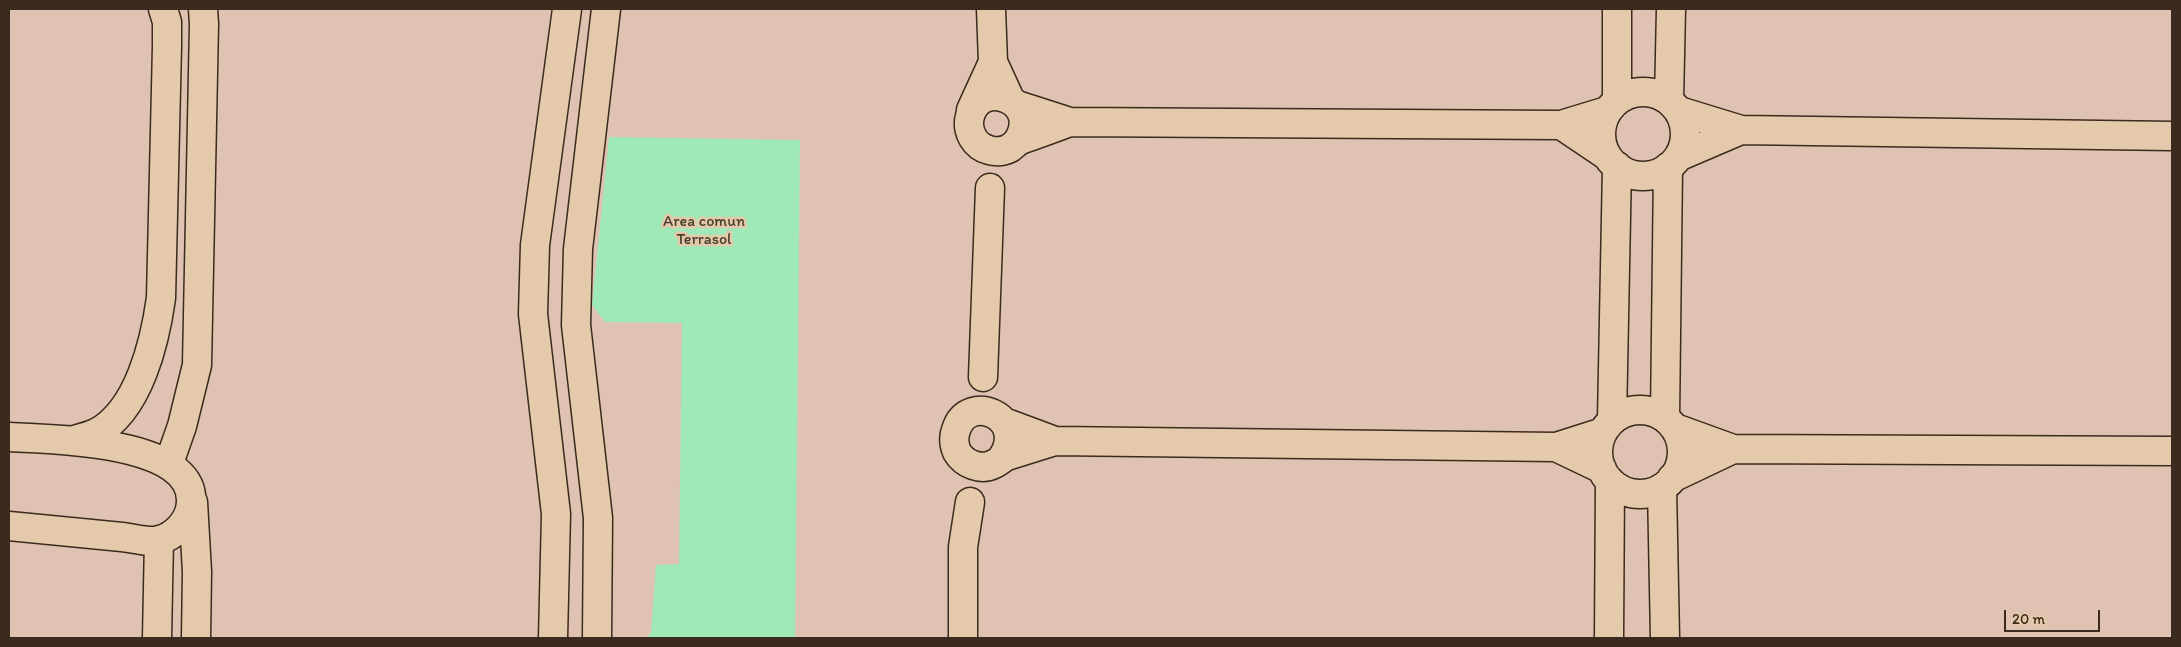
<!DOCTYPE html>
<style>
body{margin:0}
#map{position:relative;width:2181px;height:647px;overflow:hidden;background:#dfc2b1;font-family:Itim,sans-serif}
canvas{display:block}
.frame{position:absolute;inset:0;border:10px solid #3b2a1e;pointer-events:none}
.scale{position:absolute;left:2004px;top:610px;width:96px;height:22px;box-sizing:border-box;border:2px solid #3b2a1e;border-top:0;padding-left:6px;font-size:15px;line-height:18px;white-space:nowrap;color:#3b2a1e;-webkit-text-stroke:4px #e4caab;paint-order:stroke}
</style>
<div id="map">
<canvas width="2181" height="647"></canvas>
<div class="frame"></div>
<div class="scale">20 m</div>
</div>
<script>
const context = document.querySelector('canvas').getContext('2d');
context.lineJoin = 'round';
function fillPath(path, color) {
  context.fillStyle = color;
  context.fill(path, 'evenodd');
}
function stroke(path, color, width, dash) {
  context.strokeStyle = color;
  context.lineWidth = width;
  context.lineCap = dash ? 'butt' : 'round';
  context.setLineDash(dash || []);
  context.stroke(path);
}
function write(font, color, halo, rows, align = 'center') {
  context.font = font + ' Itim,sans-serif';
  context.lineWidth = 5;
  context.setLineDash([]);
  context.textBaseline = 'middle';
  context.strokeStyle = halo;
  context.fillStyle = color;
  for (const [text, x, y, turn = 0] of rows) {
    context.save();
    context.translate(x, y);
    context.rotate((+turn || 0) * Math.PI / 180);
    context.textAlign = isNaN(turn) ? turn : align;
    if (halo) context.strokeText(text, 0, 0);
    context.fillText(text, 0, 0);
    context.restore();
  }
}
const green = new Path2D(`
 M609 137 800 140 795 638H647L651 632 656 565 679 564 682 323 605 322 592 305Z`);
const street = new Path2D(`
 M991 9 993 62
 M1617 9V101
 M1601 134a42 42 0 1 1 84 0a42 42 0 1 1-84 0Z
 M1669 101 1671 9
 M971 110 993 62 1010 99
 M1070 122 1561 125
 M1741 130 2172 136
 M1017 142C1044 102 981 76 970 116 968 123 969 131 973 138 980 150 997 155 1010 148 1014 145 1017 141 1023 139 1038 134 1054 128 1070 122L1017 105
 M1607 156 1561 125 1607 111
 M1678 157 1741 130 1679 111
 M983 377 990 188
 M1598 452a42 42 0 1 1 84 0a42 42 0 1 1-84 0Z
 M1665 418 1668 167
 M1612 420 1617 166
 M9 437C50 439 206 440 190 509 187 523 174 536 160 540 150 543 133 538 122 537 84 533 47 530 9 526
 M74 440C81 438 89 436 96 433 139 411 155 341 161 298L167 46V22L163 9
 M1055 441 1556 447
 M1733 449 2172 451
 M1002 458C1029 417 968 391 956 430 953 438 954 445 957 452 964 464 981 471 994 464 999 462 1002 458 1007 456 1023 451 1039 446 1055 441L1004 422
 M169 463 182 426 197 365 204 24 203 9
 M1602 469 1556 447 1603 432
 M1672 478 1733 449 1675 428
 M1662 488 1665 638
 M193 502 197 572 196 638
 M157 638 159 540
 M553 638 556 514 533 314 535 245 567 9
 M597 638 598 518 576 325 578 249 606 9
 M963 638V547L970 502
 M1609 638 1610 481`);
const parkNames = [
 ["Area comun",704,222],
 ["Terrasol",704,240]
];
fillPath(green, '#9fe8b7');
stroke(street, '#3b2a1e', 31);
stroke(street, '#e4caab', 28);
write('16px', '#453d2d', '#e4caab', parkNames);
</script>
